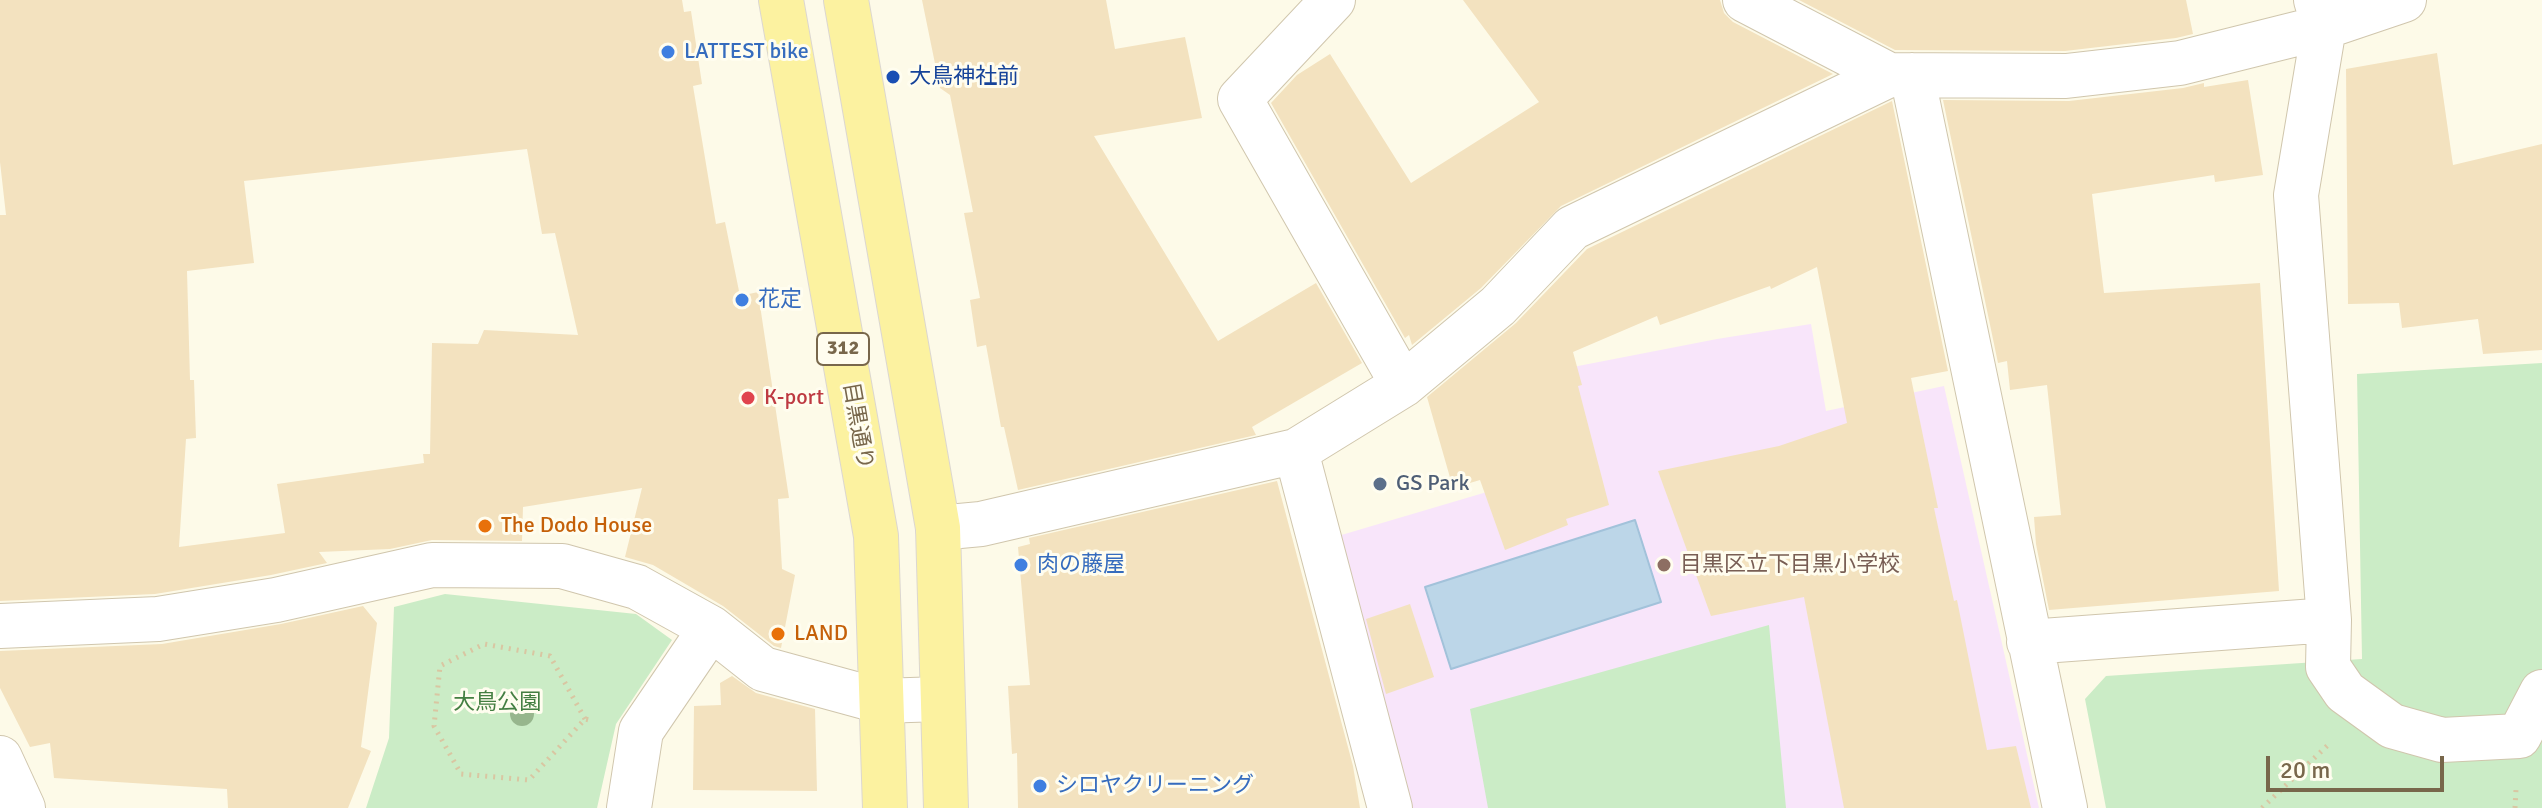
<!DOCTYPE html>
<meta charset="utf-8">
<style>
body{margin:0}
#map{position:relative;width:2542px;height:808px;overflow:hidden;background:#fdfae8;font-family:Signika,sans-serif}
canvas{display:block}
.scale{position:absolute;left:2266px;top:756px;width:178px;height:36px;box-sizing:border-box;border:4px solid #78674b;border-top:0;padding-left:10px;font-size:24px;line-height:28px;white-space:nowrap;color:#78674b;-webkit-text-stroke:6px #fffdef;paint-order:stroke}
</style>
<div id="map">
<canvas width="2542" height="808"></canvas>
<div class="scale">20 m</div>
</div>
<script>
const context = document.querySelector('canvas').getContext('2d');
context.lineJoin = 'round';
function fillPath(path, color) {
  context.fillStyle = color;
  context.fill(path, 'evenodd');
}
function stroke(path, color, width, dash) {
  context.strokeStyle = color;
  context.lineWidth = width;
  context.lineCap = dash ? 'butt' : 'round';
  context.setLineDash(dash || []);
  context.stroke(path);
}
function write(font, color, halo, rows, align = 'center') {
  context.font = font + ' Signika,"Noto Sans JP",sans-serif';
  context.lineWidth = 6;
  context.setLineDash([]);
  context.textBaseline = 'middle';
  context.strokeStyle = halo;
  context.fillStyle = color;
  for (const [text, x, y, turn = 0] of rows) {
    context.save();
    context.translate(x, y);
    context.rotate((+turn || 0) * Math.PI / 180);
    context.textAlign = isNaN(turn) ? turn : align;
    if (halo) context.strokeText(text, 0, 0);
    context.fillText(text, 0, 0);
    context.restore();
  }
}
const education = new Path2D(`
 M1811 324 1826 411 1944 386 2039 808H1411L1338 536 1595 460 1573 367 1717 339Z`);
const green = new Path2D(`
 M2542 363V808H2106L2085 699 2106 676 2362 659 2357 374Z
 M445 594 636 614 672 640 616 724 597 808H366L389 738 394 607Z
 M1769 625 1786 808H1488L1470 709Z`);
const water = new Path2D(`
 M1635 520 1661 602 1451 669 1425 587Z`);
const building = new Path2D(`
 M0 0H682L684 12 691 11 702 84 693 86 716 224 725 222 740 296 758 292 789 498 778 499 782 569 795 575 781 648 774 646 723 606 653 565 625 557 642 488 523 507 522 541 432 540 390 549 319 552 327 563 271 575 155 594 0 601V215H6L0 162ZM527 149 542 234 555 233 578 335 484 330 478 344 432 343 430 454H423L424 463 277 484 285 533 179 547 186 439 196 438 194 380H190L187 271 254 263 244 181Z
 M922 0H1106L1115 49 1185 37 1202 118 1094 136 1218 341 1316 283 1362 363 1252 427 1256 435 1018 490 1004 427H1001L986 345 977 347 970 300 980 298 964 213 973 212 950 95 940 88Z
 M1463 0H1720L1724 13 1733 22 1833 74 1561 206 1481 288 1412 345 1409 335 1405 338 1271 103 1297 75 1330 54 1411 183 1539 102Z
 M1799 0H2186L2193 34 2176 38 2065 51 1895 50Z
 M2437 53 2453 165 2542 144V350L2483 354 2478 319 2402 328 2399 303 2348 304 2346 69Z
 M2248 80 2263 175 2215 182 2214 175 2092 194 2104 293 2260 283 2279 591 2049 610 2036 544 2034 517 2061 515 2047 385 2010 390 2007 361 1998 363 1943 100 2069 101 2183 88 2204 83V87Z
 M1892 101 1948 371 1911 378 1938 508H1934L1954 601 1957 600 1987 750 2016 746 2031 808H1844L1804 597 1711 616 1658 471 1779 446 1847 423 1817 267 1771 289 1770 286 1660 325 1657 316 1573 352 1582 385 1578 386 1609 505 1566 519 1568 525 1505 550 1480 480 1453 488 1427 397 1516 323 1587 249Z
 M1277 481 1353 766 1360 808H1018L1017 753 1012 754 1008 686 1030 685 1018 547 1030 544 1029 538Z
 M1410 604 1434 677 1386 694 1366 619Z
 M363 606 377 623 361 747 371 751 348 808H228L227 789 54 778 50 743 30 747 0 688V651L162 644 281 624Z
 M732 676 756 693 815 709 817 791 693 790 694 706 721 705 720 683Z`);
const path = new Path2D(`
 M585 719 550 656 484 644 440 666 434 726 461 774 529 780 585 719 589 720
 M2262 808 2329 744
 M2515 808 2516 789`);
const minor = new Path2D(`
 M1333 0 1240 99 1403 385
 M1745 0 1889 75 2066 76 2180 63 2324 27 2404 0
 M1912 75 2065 808
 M1296 451 1390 808
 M938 528 981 524 1296 451 1403 385 1498 306 1572 228 1889 75
 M2329 620 2328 667 2345 692 2392 726 2442 740 2519 736 2542 692
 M0 626 158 619 276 600 432 565 562 566 637 587 711 628 763 669 880 701 941 699
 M2029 642 2329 620 2296 195 2324 27 2316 0
 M0 758 23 808
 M629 808 641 731 711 628`);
const major = new Path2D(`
 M781 0 876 536 885 808
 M846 0 938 528 946 808`);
const trees = [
 [522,714]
];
const markers = [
 [668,52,8,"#3f7fe0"],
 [893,77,8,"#1a4fb4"],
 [742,300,8,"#3f7fe0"],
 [748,398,8,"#e0444e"],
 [1380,484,8,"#5c6f8a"],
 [485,526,8,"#e8710a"],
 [1021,565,8,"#3f7fe0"],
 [1664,565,8,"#8d6e63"],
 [778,634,8,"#e8710a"],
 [1040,786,8,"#3f7fe0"]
];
const shields = [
 [843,349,52]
];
const shieldNames = [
 ["312",843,349]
];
const shopNames = [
 ["LATTEST bike",684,52],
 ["花定",758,300],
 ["肉の藤屋",1037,565],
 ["シロヤクリーニング",1056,786]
];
const transitNames = [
 ["大鳥神社前",909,77]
];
const healthNames = [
 ["K-port",764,398]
];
const streetNames = [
 ["目黒通り",857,426,80]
];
const serviceNames = [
 ["GS Park",1396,484]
];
const foodNames = [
 ["The Dodo House",501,526],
 ["LAND",794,634]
];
const educationNames = [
 ["目黒区立下目黒小学校",1680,565]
];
const parkNames = [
 ["大鳥公園",497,703]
];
fillPath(education, '#f8e5fa');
fillPath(green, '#cbecc6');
fillPath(water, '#bcd6e8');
stroke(water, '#a2c2da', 2);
fillPath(building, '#f3e2bf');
stroke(minor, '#d0c6ad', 46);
stroke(major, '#dcd7d0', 46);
stroke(path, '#d9c6a2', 5, [2, 6]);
stroke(minor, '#fff', 44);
stroke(major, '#fcf2a0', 44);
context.fillStyle = '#97b68d';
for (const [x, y] of trees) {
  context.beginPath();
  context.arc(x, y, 12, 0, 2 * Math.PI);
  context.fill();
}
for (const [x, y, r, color] of markers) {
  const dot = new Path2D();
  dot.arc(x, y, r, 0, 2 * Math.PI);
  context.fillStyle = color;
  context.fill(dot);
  stroke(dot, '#fffdef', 3);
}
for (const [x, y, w] of shields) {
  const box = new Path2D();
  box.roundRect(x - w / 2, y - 16, w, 32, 6);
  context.fillStyle = '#fffdef';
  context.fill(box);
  stroke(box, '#78674b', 2);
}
write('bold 20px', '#78674b', null, shieldNames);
write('22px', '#366cbe', '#fffdef', shopNames, 'left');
write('22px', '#164399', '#fffdef', transitNames, 'left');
write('22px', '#be3a42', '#fffdef', healthNames, 'left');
write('22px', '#78674b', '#fffdef', streetNames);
write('22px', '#4e5e75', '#fffdef', serviceNames, 'left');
write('22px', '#c56008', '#fffdef', foodNames, 'left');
write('22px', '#785e54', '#fffdef', educationNames, 'left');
write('22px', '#447f42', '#fffdef', parkNames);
</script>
